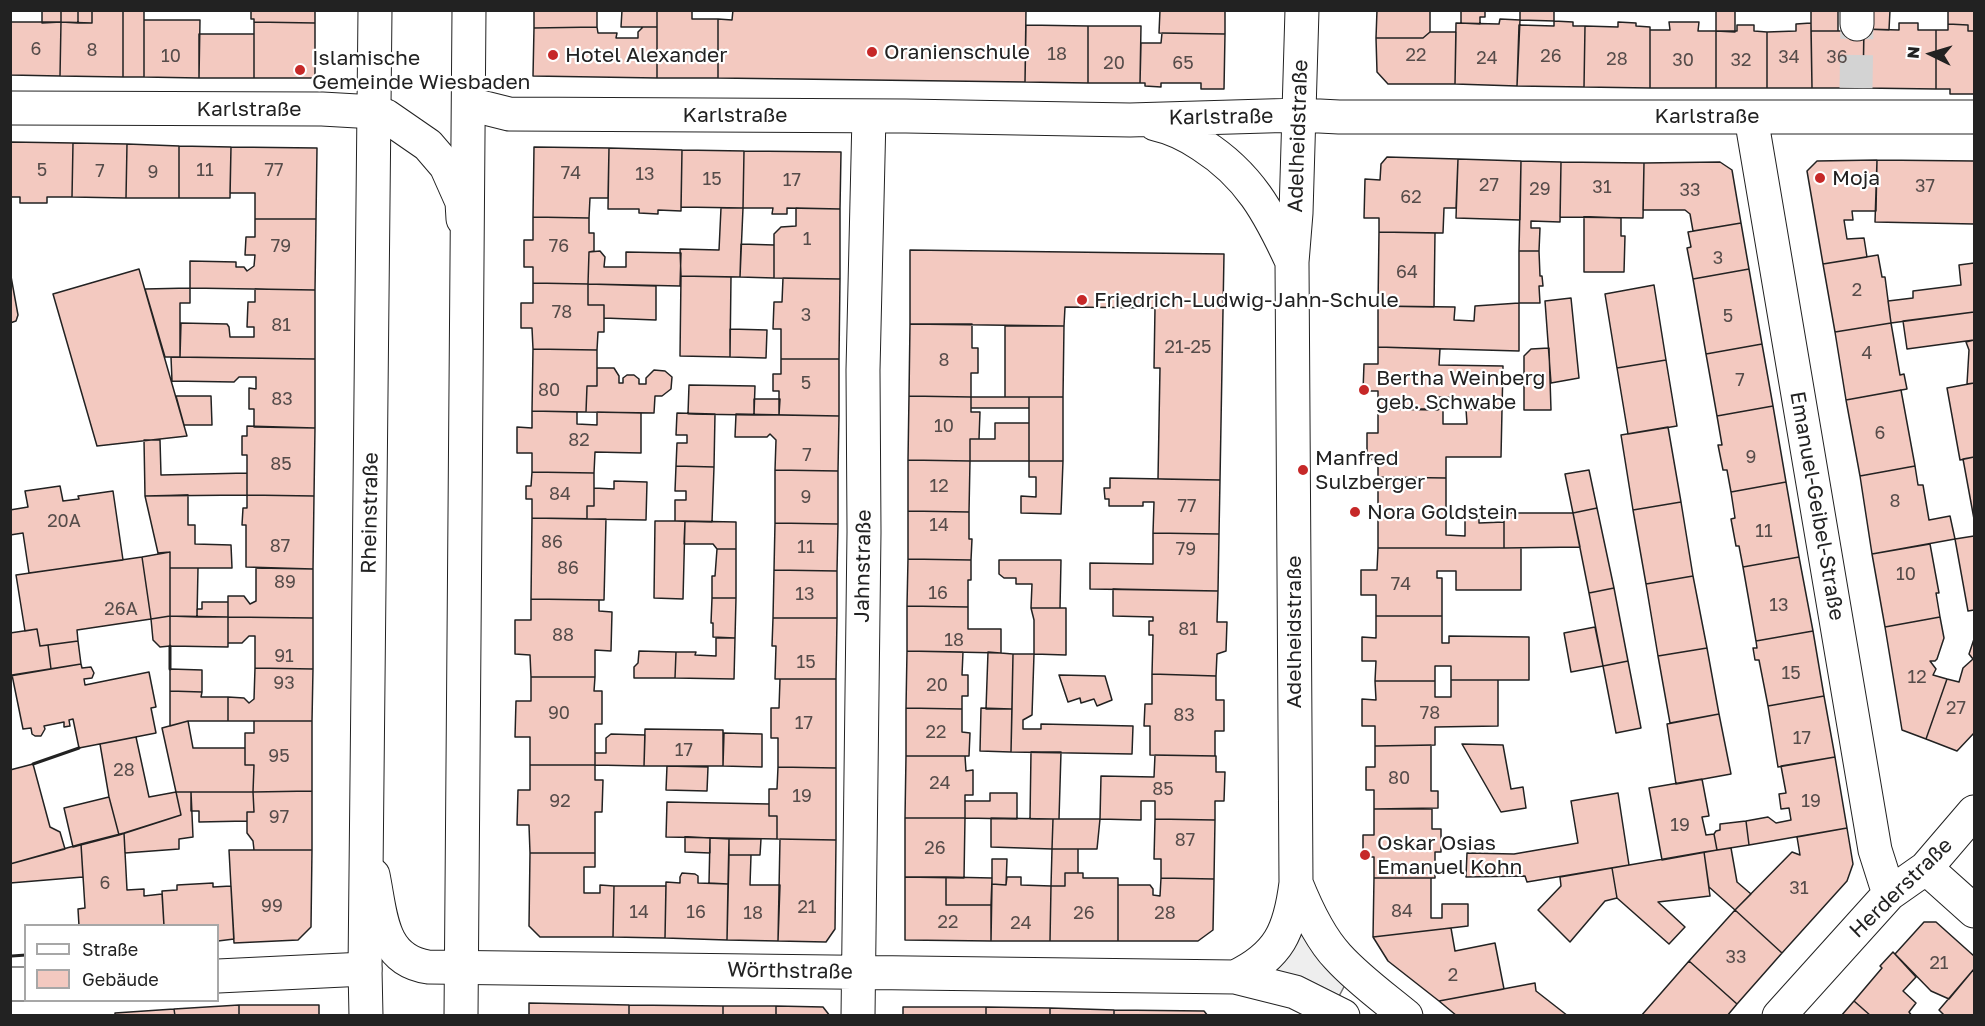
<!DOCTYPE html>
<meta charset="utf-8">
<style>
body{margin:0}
#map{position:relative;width:1985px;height:1026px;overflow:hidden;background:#fff;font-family:"Golos Text",sans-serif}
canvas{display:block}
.frame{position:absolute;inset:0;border:12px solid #222;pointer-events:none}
.legend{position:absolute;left:24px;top:924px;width:195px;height:78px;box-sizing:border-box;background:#fff;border:2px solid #a7a7a7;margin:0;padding:8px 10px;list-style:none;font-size:18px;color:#222}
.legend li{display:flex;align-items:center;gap:12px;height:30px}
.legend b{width:30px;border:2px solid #a7a7a7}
.north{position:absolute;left:1901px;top:24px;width:60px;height:60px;-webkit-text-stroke:4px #fff;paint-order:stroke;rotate:275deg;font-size:16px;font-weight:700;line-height:24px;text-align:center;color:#222}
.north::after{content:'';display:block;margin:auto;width:21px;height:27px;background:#222;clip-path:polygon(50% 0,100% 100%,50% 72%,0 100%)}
</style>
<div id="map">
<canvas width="1985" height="1026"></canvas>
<div class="frame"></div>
<ul class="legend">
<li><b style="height:8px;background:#fff"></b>Straße</li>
<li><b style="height:16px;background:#f3c9c0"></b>Gebäude</li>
</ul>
<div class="north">N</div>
</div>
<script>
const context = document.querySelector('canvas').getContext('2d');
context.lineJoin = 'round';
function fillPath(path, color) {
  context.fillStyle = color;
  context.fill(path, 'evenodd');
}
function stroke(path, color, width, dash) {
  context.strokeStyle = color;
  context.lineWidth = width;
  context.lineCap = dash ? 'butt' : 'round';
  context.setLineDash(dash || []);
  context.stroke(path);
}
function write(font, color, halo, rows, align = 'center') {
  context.font = font + ' "Golos Text",sans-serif';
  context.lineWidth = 4.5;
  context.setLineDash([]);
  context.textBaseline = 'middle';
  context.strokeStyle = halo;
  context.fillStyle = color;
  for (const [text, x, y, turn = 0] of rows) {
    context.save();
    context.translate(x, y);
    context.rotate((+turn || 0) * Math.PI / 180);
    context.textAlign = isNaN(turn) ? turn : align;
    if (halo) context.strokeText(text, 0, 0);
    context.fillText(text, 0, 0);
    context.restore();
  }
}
const green = new Path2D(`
 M1302 930 1347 981 1336 1002 1272 975Z`);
const building = new Path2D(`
 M42 10H61V22L42 23Z
 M61 10H78V23L61 22Z
 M78 10H92V23H78Z
 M92 10H123V77L60 76 61 22 92 23Z
 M123 10H144V77H123Z
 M251 10H315V23L254 22V19H251Z
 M534 10H597V27L534 28Z
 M622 10H657V27H621Z
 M657 10H692V19H718V78H657Z
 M733 10H1026L1025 82 718 78V19L732 20Z
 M1160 10H1225V34L1159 33Z
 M1377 10H1430V32L1423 38H1376Z
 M1461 10H1485V17H1480V24L1461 23Z
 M1520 10H1554V21L1520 20Z
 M1716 10H1735V32L1716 31Z
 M1811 10H1838V31H1811Z
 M1864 10H1890L1889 30 1864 29Z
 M1948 10H1974V31H1968V25L1948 24Z
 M1500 19 1520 20 1517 86 1455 84 1456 23 1499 24Z
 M144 20H200L199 78 144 77Z
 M1554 21 1573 22V26H1585L1584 87 1517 86 1519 25 1554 26Z
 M10 22H61L60 76 10 75Z
 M254 22 315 23V78H254Z
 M1618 22 1636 23V26L1650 27V88L1584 87 1585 26 1618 27Z
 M1669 22H1699L1698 31H1716V88H1650V30H1670Z
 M1811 23 1812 88H1767V32L1796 31V24Z
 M1899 23H1918V30H1936V89L1863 88 1864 29 1899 30Z
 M1864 24 1863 88H1812L1811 31H1850Z
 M1948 24 1968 25V31H1974V94H1950V89H1936V30H1948Z
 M1026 25 1088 26V83L1025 82Z
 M1737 25H1754V31L1767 32V88H1716V31H1737Z
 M1088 26H1141L1140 83H1088Z
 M597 27 598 33H617L616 38H638V32L643 27H657V78L533 76 534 28Z
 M1430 32H1456L1455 84H1388L1377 72 1376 38H1423Z
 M1162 33 1225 34 1224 89H1201V83H1161V87L1145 86V83H1140L1141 43H1161Z
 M199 34H254V78H199Z
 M10 142 73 143 72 197H47V203H20V197H10Z
 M73 143 127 144 126 198 72 197Z
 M127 144 179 146V198H126Z
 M179 146 231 147 230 198H179Z
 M231 147 317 148 316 219H255V193H230Z
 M534 147 609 148 608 198H590L589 218 533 217Z
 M609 148 682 150 681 211 658 210V214L639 213V209H608Z
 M682 150 744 151 743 208 681 207Z
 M744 151 841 152 840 209 787 208V214H772L773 208H743Z
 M1387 157 1458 159 1456 208H1444L1443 233 1379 232V218H1364L1365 179 1380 180 1381 164Z
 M1458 159 1521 161 1520 220 1456 218Z
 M1877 160 1876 211H1852L1853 220H1844L1847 239 1864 238 1867 257 1823 264 1807 171 1817 161Z
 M1877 160 1974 161V224L1875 222Z
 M1521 161 1561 162 1560 222 1531 221V228H1540L1539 251H1519Z
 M1561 162 1644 163 1643 218 1560 217Z
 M1720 162 1732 170 1741 223 1693 231 1690 214 1685 210H1643L1644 163Z
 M721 208H743L740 277 681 276 680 249 719 250Z
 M796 208 840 209V279L774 278V234L781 227 796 226Z
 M533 217 589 218V233H594V251L589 252 588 284 533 283V267H524V240H533Z
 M1584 217 1621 218V236H1625L1624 272H1584Z
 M255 219H316L315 290 190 288V261L236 262V267H244L247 271 254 266 255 255H245L246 237H255Z
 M1741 223 1749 269 1693 279 1687 248 1691 247 1688 232Z
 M1379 232 1435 233 1434 307 1378 306Z
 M741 244 774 245V278L740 277Z
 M910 250 1224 254 1220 480 1158 479 1160 368H1154L1155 308 1065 307 1064 326 910 324Z
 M600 251 605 257 604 267H626V252L681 253 680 286 588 284 589 252Z
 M1519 251H1539L1540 276H1542L1543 286H1539L1540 303H1519Z
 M1878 255 1882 277H1885L1891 323 1835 332 1823 264Z
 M1974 263V312L1891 323 1888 301 1913 298V291L1961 285 1959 265Z
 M139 269 187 436 97 446 53 294Z
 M1749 269 1762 344 1706 354 1693 279Z
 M10 271 18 315 16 321 10 323Z
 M681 276 731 277 730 357 680 356Z
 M783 278 840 279 839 359H781V329H773L774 302H782Z
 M533 283 588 284V305H604V332H598L597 350 533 349 532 328H521V303H533Z
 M588 284 656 286V320L604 318V305H588Z
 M1654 285 1666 360 1617 368 1605 294Z
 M190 288V303H180V357H165L145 289Z
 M255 289 315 290V359L180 357 181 323 227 324 229 327 230 337H254V327H247L248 302H255Z
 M1571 298 1579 378 1551 383 1545 301Z
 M1519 303V351L1378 347V306L1455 307 1454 320 1474 321 1475 306Z
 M1974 312V340L1907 349 1903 321Z
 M1891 323 1900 375 1904 374 1907 389 1846 400 1835 332Z
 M910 324H972V348H978V373H971V397L909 396Z
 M1005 326H1064L1063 397H1005Z
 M730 329 767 330 766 358 730 357Z
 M1974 340V383L1967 384 1969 350 1966 342Z
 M1762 344 1773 406 1717 416 1706 354Z
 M1378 347 1440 349 1439 365 1503 366 1502 410 1466 409 1467 398 1438 397V410L1378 409V391H1363L1364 364H1378Z
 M1549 348 1551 410H1524V356L1531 349Z
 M533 349 597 350V386H587L586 412 532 411Z
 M171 357 315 359V428L254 427V409H249V388L256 389V377H239L234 382 172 381Z
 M781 359H839V416L779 415V391H773V374H781Z
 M1666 360 1677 426 1628 434 1617 368Z
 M597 368H614L619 376V383H623V378L627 375H634L639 379V384H646V378L654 370 665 371 672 377 671 389 662 396H655L654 413 586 412 587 386H597Z
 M1974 383V457L1960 460 1947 388Z
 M689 385 755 386 754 415 688 414Z
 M1901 390 1915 466 1860 476 1846 400Z
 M176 396H211L212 425H184Z
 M909 396 971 397V412H980L979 439H970V461L908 460Z
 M971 397H1029V408H971Z
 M1029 397H1063V461H1029Z
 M754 399H780L779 415H754Z
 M1773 406 1786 482 1731 492 1727 470H1723L1718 445H1722L1717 416Z
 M1378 409H1443V424H1467L1466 409 1502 410 1501 457H1446V478L1378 477V460L1367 459V433H1378Z
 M532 411 577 412V424L597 425V412L641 413V453L595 452 594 473 532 472V453H517V427L532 428Z
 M677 413 715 414 714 467 676 466 677 443H687V435H676Z
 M736 414 839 416 838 471 775 470 776 440 770 434 767 437H735Z
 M995 423H1029V461H970V439H995Z
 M247 426 315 428 314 496 247 495V455H242V436H247Z
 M1668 427 1681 502 1633 510 1621 435Z
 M144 440H160L161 475 247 473V495L145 496Z
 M1974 457V519L1963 459Z
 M908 460 970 461 969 512 908 511Z
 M1029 461H1063L1061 514 1021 513V496L1036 497V477H1029Z
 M676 466 714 467 712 522 675 521V500H686V491H675Z
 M1915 466 1918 485H1923L1929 520 1950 516 1955 539 1872 554 1860 476Z
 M775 470 838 471V524L775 523Z
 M1589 470 1597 508 1573 513 1565 474Z
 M532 472 594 473V506H587V519L532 518V499H526V486H531Z
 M1378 477 1446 478V535L1465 536V519H1479V523L1504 522V548H1378Z
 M1110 478 1220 480 1219 534 1153 533 1154 502H1143V506H1109V499H1105L1104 488H1110Z
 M614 481 647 482 646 520 587 519V506H594V488L614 489Z
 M1786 482 1799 557 1743 567 1739 546H1736L1731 519 1735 518 1731 492Z
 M60 486 63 501 79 499 78 496 113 491 123 560 29 573 23 533 10 535V510L28 507 25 491Z
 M188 495V525H195V544L231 545 232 568H170V552L158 553 145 496Z
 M247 495 314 496 313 569 246 567V525H242L243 508H247Z
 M1681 502 1693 576 1646 584 1633 510Z
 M1597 508 1614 588 1589 593 1573 513Z
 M908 511 969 512V539H972L971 560 908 559Z
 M1504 513H1573L1580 547 1504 548Z
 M532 518 606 519 604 600 531 599Z
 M655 521H685L683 599 654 598Z
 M685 521 736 522V549H717L713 544H684Z
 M775 523 838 524 837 571 774 570Z
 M1153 533 1219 534 1218 591 1090 589V563L1153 564Z
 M1974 536V610L1968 611 1955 539Z
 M1930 544 1939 593H1936L1940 617 1885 627 1872 554Z
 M1378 548H1521V590H1456V571H1437V578H1442V616H1376V595H1361V570H1377Z
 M717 549H736V598H712V576H715Z
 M170 552V616L151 619 142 557Z
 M142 557 151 619 77 630 78 641 40 646 37 629 25 631 16 575Z
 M1799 557 1813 631 1756 641 1743 567Z
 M908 559 971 560V580H968V607L907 606Z
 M999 560H1061L1060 608H1031L1032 584H1016V578H1004L999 574Z
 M170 568H198L197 617 170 616Z
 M256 568 313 569V618L228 617V596H244L250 604 256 601Z
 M774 570 837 571V618H773Z
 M1693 576 1707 648 1658 656 1646 584Z
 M1614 588 1628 661 1603 666 1589 593Z
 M1113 589 1218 591 1217 622H1227L1226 651 1217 654 1216 676 1152 674 1153 635H1149V621H1153V617L1113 616Z
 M712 598H736L735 638 713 637V623H711Z
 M531 599 599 600V611L612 612 611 651 595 650V677H531L530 655 515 654V620H531Z
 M202 602H228V617H197V609H202Z
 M907 606 968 607V629H1001V653L907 651Z
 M1031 608H1066V655L1034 654V620Z
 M170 616V646L160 647 153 640 151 619Z
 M170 616 228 617V647L170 646Z
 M1376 616H1442V643H1449V636L1529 637V680H1451V666H1435V681H1375L1376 661H1362V637L1376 638Z
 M228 617 313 618V669L255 668V636H249L242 643H228Z
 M1940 617 1944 638 1937 659 1935 661H1930L1936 669 1933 675 1947 679 1926 739 1902 730 1885 627Z
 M773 618H837L836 679H775L776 646H772Z
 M1595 627 1603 666 1571 672 1564 633Z
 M37 629 40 646 48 645 51 669 10 676V633Z
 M1813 631 1824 696 1768 706 1759 660H1755L1753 648H1757L1756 641Z
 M716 638H735L734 679 675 678 676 652H696L695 655 716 656Z
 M1974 639V733L1957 751 1926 739 1947 679 1959 682 1963 668 1973 659 1969 654Z
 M78 641 81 664 51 669 48 645Z
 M1707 648 1719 714 1670 723 1658 656Z
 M639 651 676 652 675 678H634V667L638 663Z
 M907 651 963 652 962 675H968V696H962V709L906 708Z
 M988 652 1013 654 1012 709H986Z
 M1013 654H1034L1032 715 1023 720V729H1041V724L1133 726 1132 754 1011 752Z
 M1628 661 1641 728 1616 733 1603 666Z
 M81 664 82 668 91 667 94 673 92 678 84 679 85 685 149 672 156 707 151 708 156 733 79 748 73 719 69 720 70 726 64 727V722L44 726 45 729 41 736H35L32 734 31 728 23 729 12 675Z
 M255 668 313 669 312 721H228V697L244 698 249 703 254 699Z
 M170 669 202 670V692L170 691Z
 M1152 674 1216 676V700H1224V731H1215V756L1150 755V726H1144L1145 704H1152Z
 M1059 675 1105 676 1112 700 1097 706 1094 699 1081 703 1080 698 1068 702Z
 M531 677H595L594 691H602V724H595V765H530V737H515L516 701H531Z
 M780 679H836V768L778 767V738H771V708H779Z
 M1451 680H1498V726L1435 727V745L1375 746V726H1362V699L1376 700 1375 681H1435V697H1451Z
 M170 691 202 692 201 697H228V721H188L170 726Z
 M1824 696 1835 757 1778 767 1768 706Z
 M906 708 962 709V732L970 733 969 756H906Z
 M981 708 1012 709 1011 752 980 751Z
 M1719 714 1731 774 1676 784 1667 724Z
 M188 721 193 748H245V765H254L253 792H176L162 728Z
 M254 721H312V791L253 792 254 765H245V733H254Z
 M645 729 723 730V766H644Z
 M724 733 762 734V767L723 766Z
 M611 734 645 735 644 766 595 765V753H606V738Z
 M136 737 149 797 176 792 181 815 119 835 109 797 100 744Z
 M1462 744 1503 745 1511 789 1523 787 1526 808 1501 812Z
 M1431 745V791H1438V808L1374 809V790H1366V767H1375V746Z
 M1031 752H1061L1059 819H1030Z
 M1155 755 1216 756V772H1225L1224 801H1215V820L1155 819V801H1141V820L1100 819 1101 776 1154 777Z
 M906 756H965L966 771 973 770V795H965V818H905Z
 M1835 757 1847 828 1749 845 1746 821 1768 817 1776 823 1791 820 1789 808 1781 809 1779 794 1786 793 1781 766Z
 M33 764 50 827 60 832 65 849 10 864V770Z
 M530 765H595V780H603L602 812H595V853H530L529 825H517L518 790H530Z
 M667 766 708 767 707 791 666 790Z
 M778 767 836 768V840L777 839V816H769V789H777Z
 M1702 779 1709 816 1702 817 1706 835 1714 834 1717 850 1662 860 1649 788Z
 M312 791V850H254L253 841 247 833V812H254L253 792Z
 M176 792H191L193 837 179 839V849L125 853 124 833 181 815Z
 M191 792H253L254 812H247V821L199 822V811H191Z
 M990 793H1017V819L965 818V801H990Z
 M1618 793 1629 865 1527 882 1525 876 1466 877 1467 853 1514 854 1578 843 1571 801Z
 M109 797 119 835 73 847 64 808Z
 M667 802 769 804V816H777V839L666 837Z
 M1374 809H1432V829H1441V852H1435V878H1374V857H1363V835H1374Z
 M905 818H965L964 878 905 877Z
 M991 818 1053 819 1052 849 991 847Z
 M1053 819H1100L1097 849H1052Z
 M1155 819 1215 820 1214 879 1161 878V859H1154Z
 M1746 821 1749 845 1717 850 1714 834 1716 831 1720 830V824Z
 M1847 828 1853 864 1847 881 1782 953 1735 910 1792 852 1800 855 1797 837Z
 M124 833 127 890 144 889V896L162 894 164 926H79L78 909 85 908 81 844Z
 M685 837 710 838V853L685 852Z
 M710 838 729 839 728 884 709 883Z
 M729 839H761L760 855H729Z
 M780 839 836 840 835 929 826 942 778 941Z
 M81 844 83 877 10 883V864Z
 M1731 848 1737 882 1751 894 1735 910 1709 887 1704 852Z
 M1052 849H1078V873H1065V886H1051Z
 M229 850H312L311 927 298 940 234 943Z
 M1704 852 1710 896 1658 902 1685 927 1669 944 1617 898 1612 868Z
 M530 853H595V867H584V893H600V885L614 886 613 937H540L529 926Z
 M729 855H751L750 885H780L778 941 727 940Z
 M992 859H1007L1006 885 992 884Z
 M1612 868 1617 898 1605 901 1570 942 1538 910 1561 886 1560 877Z
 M682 873 695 874 698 876V883L728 884 727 940 665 938 666 882 680 883V877Z
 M1065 873H1083V878H1118V941H1050L1051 886H1065Z
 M905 877H946V905H991V941L905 940Z
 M946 877 992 878 991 905H946Z
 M1007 877H1021V885L1051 886 1050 941H991L992 884 1006 885Z
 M1161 878 1214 879 1213 930 1198 941H1118V885H1150L1153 889V895L1160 896Z
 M1374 878H1431V918H1442V904H1468V926L1373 937Z
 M213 883V887L231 886 234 939 218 941V926H164L162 891 177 890V885Z
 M614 886H666L665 938 613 937Z
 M1735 910 1782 953 1737 1004 1689 961Z
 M1924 922H1936L1974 956V969L1949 999 1931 991 1895 954Z
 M1451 928 1455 951 1495 943 1504 989 1439 1001 1388 961 1373 937Z
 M1893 952 1916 977 1903 991 1916 1003 1909 1012 1912 1016H1871L1854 1001 1882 968 1880 966Z
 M1689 961 1737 1004 1727 1016H1641Z
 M1974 969V1016H1945L1939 1010Z
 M1535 983 1536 991 1568 1016H1457L1439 1001Z
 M1854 1001 1871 1016H1841Z
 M529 1003 629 1005V1016H529Z
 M239 1005H319V1016H239Z
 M239 1005V1016H175L174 1009Z
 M629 1005 723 1006V1016H629Z
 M723 1006H776V1016H723Z
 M776 1006 823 1007 830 1016H776Z
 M903 1007H986V1016H903Z
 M986 1007 1050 1008V1016H986Z
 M1050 1008 1114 1010V1016H1050Z
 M174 1009 175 1016H115V1013Z
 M1114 1010 1204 1011 1208 1016H1114Z`);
const minorTunnel = new Path2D(`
 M1856 88 1857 24`);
const minor = new Path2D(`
 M1857 24V10
 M469 104 509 114 906 116 1130 120 1300 115 1339 117H1974
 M10 108 322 109 375 112 386 116 428 145 446 166 462 202 463 219
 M1751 117 1875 850 1889 894
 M1155 124C1173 128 1187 135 1202 145 1249 175 1269 212 1292 262
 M1926 868 1974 911
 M373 875C381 913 380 960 428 967L1235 977 1295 992 1343 1016
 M1296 883C1306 908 1319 937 1338 957 1358 979 1383 997 1406 1016
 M218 976 365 969
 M1235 977C1279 956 1290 931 1296 883L1292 262 1296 213 1302 10
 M10 984H26
 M858 1016 864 532 863 370 869 116
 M1779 1016 1889 894 1926 868 1974 812`);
const major = new Path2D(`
 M366 1016 365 969 375 10
 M461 1016 469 10`);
const wall = new Path2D(`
 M170 646V669
 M33 764 79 748
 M12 956 26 955`);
const markers = [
 [872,52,6,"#c62828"],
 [553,55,6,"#c62828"],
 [300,70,6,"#c62828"],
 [1820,178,6,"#c62828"],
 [1082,300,6,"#c62828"],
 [1364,390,6,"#c62828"],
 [1303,470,6,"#c62828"],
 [1355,512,6,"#c62828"],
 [1365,855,6,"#c62828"]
];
const numberNames = [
 ["6",36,49],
 ["8",92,50],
 ["18",1057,54],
 ["22",1416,55],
 ["10",171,56],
 ["26",1551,56],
 ["34",1789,57],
 ["36",1837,57],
 ["24",1487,58],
 ["28",1617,59],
 ["30",1683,60],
 ["32",1741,60],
 ["20",1114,63],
 ["65",1183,63],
 ["5",42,170],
 ["11",205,170],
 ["77",274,170],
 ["7",100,171],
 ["9",153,172],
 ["74",571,173],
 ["13",645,174],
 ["15",712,179],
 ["17",792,180],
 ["27",1489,185],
 ["37",1925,186],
 ["31",1602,187],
 ["29",1540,189],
 ["33",1690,190],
 ["62",1411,197],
 ["1",807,239],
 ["79",281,246],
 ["76",559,246],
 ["3",1718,258],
 ["64",1407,272],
 ["2",1857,290],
 ["78",562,312],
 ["3",806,315],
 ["5",1728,316],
 ["81",281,325],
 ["21-25",1188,347],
 ["4",1867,353],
 ["8",944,360],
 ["7",1740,380],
 ["5",806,383],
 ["80",549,390],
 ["83",282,399],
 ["10",944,426],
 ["6",1880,433],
 ["82",579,440],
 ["7",807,455],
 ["9",1751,457],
 ["85",281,464],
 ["12",939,486],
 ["84",560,494],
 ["9",806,497],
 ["8",1895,501],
 ["77",1187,506],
 ["20A",64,521],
 ["14",939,525],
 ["11",1764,531],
 ["86",552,542],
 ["87",280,546],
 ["11",806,547],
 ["79",1186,549],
 ["86",568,568],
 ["10",1906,574],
 ["89",285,582],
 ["74",1401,584],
 ["16",938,593],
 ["13",805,594],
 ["13",1779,605],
 ["26A",121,609],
 ["81",1188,629],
 ["88",563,635],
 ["18",954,640],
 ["91",284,656],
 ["15",806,662],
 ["15",1791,673],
 ["12",1917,677],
 ["93",284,683],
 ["20",937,685],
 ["27",1956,708],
 ["90",559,713],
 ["78",1430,713],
 ["83",1184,715],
 ["17",804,723],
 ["22",936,732],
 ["17",1802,738],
 ["17",684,750],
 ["95",279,756],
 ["28",124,770],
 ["80",1399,778],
 ["24",940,783],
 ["85",1163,789],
 ["19",802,796],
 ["92",560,801],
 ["19",1811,801],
 ["97",279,817],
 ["19",1680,825],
 ["87",1185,840],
 ["26",935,848],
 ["6",105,883],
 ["31",1799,888],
 ["99",272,906],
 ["21",807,907],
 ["84",1402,911],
 ["14",639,912],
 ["16",696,912],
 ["18",753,913],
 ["26",1084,913],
 ["28",1165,913],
 ["22",948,922],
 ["24",1021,923],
 ["33",1736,957],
 ["21",1939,963],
 ["2",1453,975]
];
const poiNames = [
 ["Oranienschule",884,52],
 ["Hotel Alexander",565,55],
 ["Islamische",312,58],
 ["Gemeinde Wiesbaden",312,82],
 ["Moja",1832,178],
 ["Friedrich-Ludwig-Jahn-Schule",1094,300],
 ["Bertha Weinberg",1376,378],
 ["geb. Schwabe",1376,402],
 ["Manfred",1315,458],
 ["Sulzberger",1315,482],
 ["Nora Goldstein",1367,512],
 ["Oskar Osias",1377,843],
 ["Emanuel Kohn",1377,867]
];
const streetNames = [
 ["Karlstraße",249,109],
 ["Karlstraße",735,115],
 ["Karlstraße",1707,116],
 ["Karlstraße",1221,117,-1],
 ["Adelheidstraße",1298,136,-88],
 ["Emanuel-Geibel-Straße",1817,506,80],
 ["Rheinstraße",370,513,-89],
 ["Jahnstraße",863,566,-89],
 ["Adelheidstraße",1294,632,-90],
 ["Herderstraße",1901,888,-44],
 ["Wörthstraße",790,971,1]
];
fillPath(green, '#eee');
stroke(green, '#6f6f6f', 1.5);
fillPath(building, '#f3c9c0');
stroke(building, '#222', 1.5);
stroke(minorTunnel, '#d3d3d3', 33, [33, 16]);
stroke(minor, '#222', 35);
stroke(major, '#222', 35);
stroke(minor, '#fff', 33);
stroke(major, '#fff', 33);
stroke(wall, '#222', 3);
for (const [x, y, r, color] of markers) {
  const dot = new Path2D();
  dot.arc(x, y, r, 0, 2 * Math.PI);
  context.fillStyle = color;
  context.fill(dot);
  stroke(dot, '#fff', 2);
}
write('18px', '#564c4a', null, numberNames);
write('21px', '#222', '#fff', poiNames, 'left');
write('21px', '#222', '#fff', streetNames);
</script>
